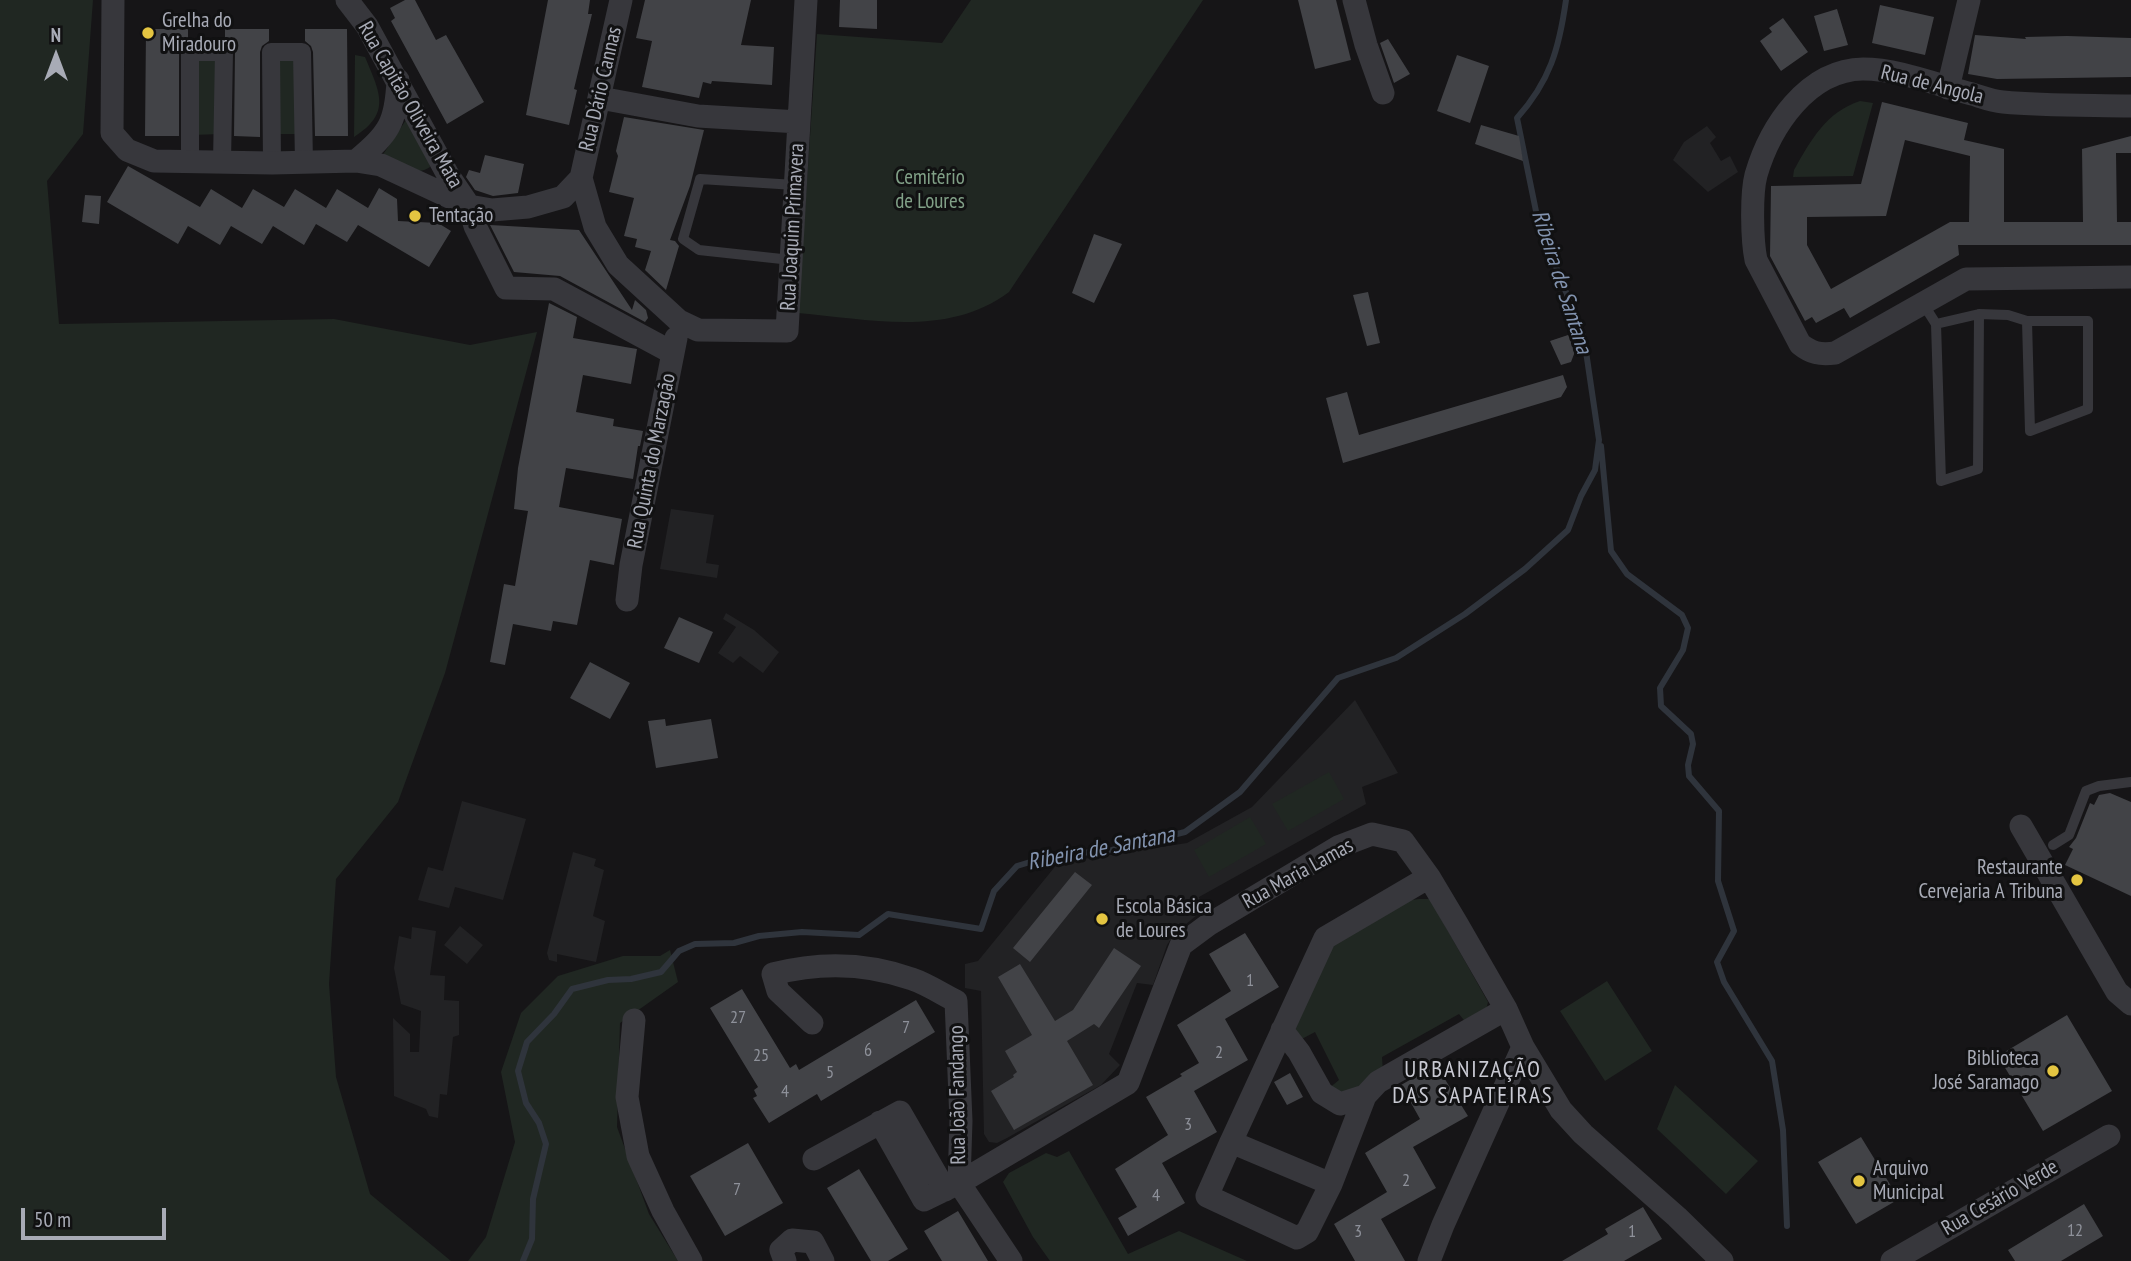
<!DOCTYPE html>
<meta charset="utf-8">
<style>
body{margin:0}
#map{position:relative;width:2131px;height:1261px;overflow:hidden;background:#161517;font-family:"PT Sans Narrow",sans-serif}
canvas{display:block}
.north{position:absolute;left:21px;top:21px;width:70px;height:70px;-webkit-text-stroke:5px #111112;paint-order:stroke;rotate:0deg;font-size:19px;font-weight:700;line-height:28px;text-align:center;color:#a8abb6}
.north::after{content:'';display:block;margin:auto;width:24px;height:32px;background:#a8abb6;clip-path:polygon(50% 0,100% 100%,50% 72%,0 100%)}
.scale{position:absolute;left:21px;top:1208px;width:145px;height:32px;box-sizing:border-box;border:4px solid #a8abb6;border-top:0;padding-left:9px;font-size:21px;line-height:24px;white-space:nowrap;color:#a8abb6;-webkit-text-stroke:5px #111112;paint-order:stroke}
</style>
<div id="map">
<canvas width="2131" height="1261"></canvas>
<div class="north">N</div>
<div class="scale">50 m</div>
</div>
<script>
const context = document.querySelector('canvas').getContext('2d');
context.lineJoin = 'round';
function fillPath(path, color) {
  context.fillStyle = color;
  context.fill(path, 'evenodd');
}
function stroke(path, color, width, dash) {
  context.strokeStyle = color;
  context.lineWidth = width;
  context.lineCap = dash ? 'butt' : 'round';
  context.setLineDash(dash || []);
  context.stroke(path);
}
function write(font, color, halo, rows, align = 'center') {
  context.font = font + ' "PT Sans Narrow",sans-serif';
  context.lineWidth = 6;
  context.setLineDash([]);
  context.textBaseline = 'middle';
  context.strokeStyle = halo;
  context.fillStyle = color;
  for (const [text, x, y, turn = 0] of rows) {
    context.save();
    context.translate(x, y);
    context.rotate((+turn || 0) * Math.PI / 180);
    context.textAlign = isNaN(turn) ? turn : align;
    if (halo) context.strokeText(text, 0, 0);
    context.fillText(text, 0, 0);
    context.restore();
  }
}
const built = new Path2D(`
 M1707 126 1716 137 1710 143 1721 161 1730 156 1738 172 1708 192 1673 160 1684 142Z
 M671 509 714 515 706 563 719 565 717 578 660 569Z
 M726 613 754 630 779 652 763 673 740 656 733 663 718 653 736 627 723 619Z
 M1355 700 1398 773 1362 787 1366 804 1199 897 1202 911 1175 933 1167 945 1153 985 1137 983 1109 1054 1120 1065 1101 1085 1007 1138 997 1143 989 1142 984 1134 981 991 965 988V964L978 961 1058 863 1187 843 1252 807Z
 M462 801 526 819 503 900 455 887 449 908 418 900 428 867 443 871Z
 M573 852 596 859 594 866 604 870 593 916 605 921 596 962 557 954V962L549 960 547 953Z
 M460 926 483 945 467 964 444 945Z
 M412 927 436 931 430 975 445 976 444 1000 459 1001V1035L453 1037 447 1095 440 1094 438 1118 429 1116 426 1109 394 1096 393 1018 410 1034V1052H419L421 1011 401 1004 394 968 399 936 411 939Z`);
const green = new Path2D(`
 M0 0H93L83 134 47 181 59 324 334 319 470 345 537 332 445 673 398 802 336 879 329 984 336 1077 370 1194 451 1261H0Z
 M971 0H1203L1009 292C948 338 869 319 798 313L817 34 942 43Z
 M191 54H220L221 134 192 135Z
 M273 54H301V134H273Z
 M355 55 365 57C380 93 392 113 354 137Z
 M1860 101 1873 103 1853 176 1793 177 1794 170C1811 140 1826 112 1860 101Z
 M408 117 429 159 430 167C415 178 397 163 382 156Z
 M1329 772 1344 799 1288 831 1272 804Z
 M1250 817 1266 844 1209 877 1194 850Z
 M1419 899H1430L1488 1002 1486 1010 1467 1024 1459 1014 1382 1057 1383 1072 1347 1096 1328 1089 1339 1080 1315 1032 1298 1041 1292 1019 1335 943 1411 900Z
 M670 950 678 982 620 1023 617 1127 649 1214 678 1261H468L486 1237 515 1142 501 1072 521 1013 558 976 623 956H660Z
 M1607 981 1652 1051 1605 1081 1560 1011Z
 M1675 1085 1758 1161 1726 1194 1657 1129Z
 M1069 1151 1128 1254 1179 1231 1247 1261H1050L1033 1237 1003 1182 1009 1173 1046 1153 1057 1157Z`);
const stream = new Path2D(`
 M1601 446 1611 551 1627 574 1682 615 1688 628 1683 650 1660 688 1661 706 1691 734 1693 744 1688 765 1689 776 1719 811 1718 881 1734 931 1717 962 1724 982 1772 1061 1783 1130 1787 1226
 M523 1261 532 1239 533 1199 546 1144 539 1123 526 1103 518 1071 527 1042 554 1014 572 989 608 980 631 979 661 972 679 951 695 944 734 943 759 936 802 932 859 935 888 914 981 929 994 891 1017 866 1050 856 1112 850 1185 832 1240 792 1338 678 1396 658 1465 614 1525 569 1568 530 1581 496 1595 470 1599 440 1584 338 1538 221 1517 118C1550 81 1559 49 1566 0`);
const building = new Path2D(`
 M405 0H415L436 40 446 35 484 102 447 124 391 21 395 18 390 8Z
 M548 0H590L588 14H592L574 89 577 90 569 125 526 115Z
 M645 0H751L741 45 774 47 772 85 712 81 711 84 703 82 699 98 642 87 652 41 636 38Z
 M840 0H877V29L839 27Z
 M1298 0H1336L1351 60 1315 69Z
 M1880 5 1934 17 1925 55 1872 43Z
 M1837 9 1848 45 1824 51 1814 16Z
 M1783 18 1808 52 1781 71 1760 41 1772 32 1769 28Z
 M146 29H188V41L181 46 179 52V136H145Z
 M225 29H269V41L262 46 260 52V137L234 136 235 52 234 46 225 41Z
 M305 29H347L348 136H315L313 52 311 46 305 41Z
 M1975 35 2026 39 2025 37 2067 36 2131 38V77L1997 79 1968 74Z
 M1388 39 1410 74 1394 83 1380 43Z
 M1457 55 1489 66 1470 123 1437 111Z
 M1882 102 1968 123 1964 140 2004 149V222H2083L2082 149 2131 136V153H2116L2117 222H2131V245H1958L1959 255 1850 318 1844 308 1816 323 1812 317 1805 321 1770 256 1771 186 1861 184ZM1905 140 1970 156 1969 222H1950L1831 289 1807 245V217L1886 216Z
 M624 117 704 130 690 186 670 240 675 241 679 246 666 290 645 270 651 251 635 247 637 239 624 236 634 198 609 192 618 156 616 151Z
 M1481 125 1519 136 1523 161 1475 144Z
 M485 155 524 164 518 193 493 196 475 190 466 177 469 170 480 173Z
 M128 166 200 207 211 189 242 208 253 189 284 207 295 189 326 208 337 189 368 208 379 188 397 199 398 221 438 223 451 231 429 267 358 225 347 242 316 224 304 245 273 226 262 244 231 226 220 245 188 226 178 244 107 202Z
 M85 195 101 196 99 224 82 222Z
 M490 225 579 230 632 310 635 300 646 310 648 318 645 322 560 276 514 272Z
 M1094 234 1122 244 1094 303 1072 293Z
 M1368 292 1380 343 1367 346 1353 295Z
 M549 303 577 317 573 338 637 349 631 384 583 375 576 412 614 419 613 426 643 431 640 446H638L633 479 566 468 559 507 622 519 614 565 590 560 577 625 553 621 551 631 513 624 505 665 490 662 504 584 515 586 528 511 514 509 518 468Z
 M1571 334 1576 349 1571 362 1561 365 1550 341Z
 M1563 375 1567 387 1561 397 1343 463 1326 398 1347 392 1359 435Z
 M679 617 713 632 699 663 664 648Z
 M590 662 630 683 610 719 570 698Z
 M665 719 666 726 711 719 718 758 656 768 648 721Z
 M2110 793 2131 802V896L2065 865 2073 849 2069 847 2076 838 2090 803 2094 805 2099 795Z
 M1075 872 1092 885 1030 962 1013 948Z
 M1245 933 1279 987 1225 1019 1248 1060 1194 1091 1217 1132 1162 1163 1185 1203 1128 1236 1118 1218 1137 1207 1115 1169 1168 1135 1146 1097 1182 1076 1180 1074 1199 1063 1177 1025 1231 991 1209 954Z
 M1114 948 1141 966 1099 1028 1094 1024 1067 1041 1093 1085 1014 1130 991 1091 1014 1077 1013 1075 1017 1072 1005 1051 1032 1035 998 977 1020 964 1055 1021 1073 1010Z
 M742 989 790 1068 796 1064 799 1070 916 1000 935 1032 821 1101 817 1094 769 1123 753 1098 757 1096 754 1090 758 1087 710 1008Z
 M2067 1015 2112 1091 2043 1131 1998 1056Z
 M1436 1065 1468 1116 1413 1147 1436 1188 1381 1219 1405 1261H1355L1334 1224 1387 1192 1365 1153 1420 1119 1401 1085Z
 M1290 1073 1303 1097 1287 1105 1274 1082Z
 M1861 1137 1899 1199 1856 1224 1818 1162Z
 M748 1143 783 1203 725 1236 690 1176Z
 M859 1169 908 1249 888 1261H871L827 1188Z
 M2084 1204 2103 1236 2061 1261H2015L2008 1250Z
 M1643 1207 1662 1239 1624 1261H1562L1608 1234 1605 1229Z
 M958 1211 988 1261H942L924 1231Z`);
const service = new Path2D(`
 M791 260 699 250 683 239 700 179 795 185
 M1922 302 1936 324 1941 481 1978 469 1979 314 2008 315 2027 321 2030 431 2088 409V321H2027
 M1936 324 1979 314
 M2053 845 2069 835 2086 791 2099 786 2131 782`);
const pedestrian = new Path2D(`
 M190 161V52H224L222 162
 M272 163 271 52H302L304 163`);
const minor = new Path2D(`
 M113 0 112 133 127 150 154 161 272 163 356 161 381 165 469 206 492 210 528 207 563 197 581 178 621 0
 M347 0 367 26 448 175 469 206 475 226 506 288 554 289 673 353
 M1354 0 1366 45 1383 93
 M1948 88 1969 0
 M600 98 698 116 799 122
 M2131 106C2089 105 2045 106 2003 102 1992 101 1982 97 1972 94 1937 85 1899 69 1863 69 1807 70 1770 127 1756 175 1751 194 1752 241 1756 260L1800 344C1811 353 1820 355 1835 353L1966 279 2131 277
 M356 161C389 133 396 124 398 80
 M581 178 595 227 618 265 679 321 698 330 787 331 806 0
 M627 600 631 565 676 338
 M2021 826 2117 992 2131 1004
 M1429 877 1325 938 1231 1142 1331 1184 1365 1096 1378 1082 1506 1009
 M634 1020 627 1097 638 1156 663 1211 691 1261
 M812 1023 778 991 773 974C819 962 867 963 912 979 927 984 942 994 956 1001L961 1121 959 1183 1011 1261
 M1282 1030 1299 1052 1322 1093 1340 1104 1365 1096
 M880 1122 924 1200 959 1183 1128 1083 1181 945 1208 925 1338 847 1372 834 1403 841 1429 877 1457 924 1506 1009 1523 1047 1561 1110 1583 1134 1677 1217 1722 1261
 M1231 1142 1207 1196 1297 1238 1307 1232 1331 1184
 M814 1159 900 1112 945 1190
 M785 1261 781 1250 792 1240 813 1242 823 1261
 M1429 1261 1443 1225 1523 1047
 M1892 1261 2109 1136`);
const markers = [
 [148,33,7,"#e4c541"],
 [415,216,7,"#e4c541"],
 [2077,880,7,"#e4c541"],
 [1102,919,7,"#e4c541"],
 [2053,1071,7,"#e4c541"],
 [1859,1181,7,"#e4c541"]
];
const numberNames = [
 ["1",1250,981],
 ["27",738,1018],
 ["7",906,1028],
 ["6",868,1051],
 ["2",1219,1053],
 ["25",761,1056],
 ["5",830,1073],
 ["4",785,1092],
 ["3",1188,1125],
 ["2",1406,1181],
 ["7",737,1190],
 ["4",1156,1196],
 ["12",2075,1231],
 ["3",1358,1232],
 ["1",1632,1232]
];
const poiNames = [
 ["Grelha do",162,21],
 ["Miradouro",162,45],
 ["Tentação",429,216],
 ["Restaurante",2063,868,"right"],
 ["Cervejaria A Tribuna",2063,892,"right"],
 ["Escola Básica",1116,907],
 ["de Loures",1116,931],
 ["Biblioteca",2039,1059,"right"],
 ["José Saramago",2039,1083,"right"],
 ["Arquivo",1873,1169],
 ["Municipal",1873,1193]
];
const streetNames = [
 ["Rua de Angola",1932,85,14],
 ["Rua Dário Cannas",601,89,-77],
 ["Rua Capitão Oliveira Mata",410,105,60],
 ["Rua Joaquim Primavera",793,227,-87],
 ["Rua Quinta do Marzagão",652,461,-79],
 ["Rua Maria Lamas",1298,874,-29],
 ["Rua João Fandango",958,1095,-91],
 ["Rua Cesário Verde",2000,1198,-30]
];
const parkNames = [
 ["Cemitério",930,178],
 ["de Loures",930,202]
];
const waterNames = [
 ["Ribeira de Santana",1561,282,72],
 ["Ribeira de Santana",1101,849,-11]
];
const neighbourhoodNames = [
 ["URBANIZAÇÃO",1473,1070],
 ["DAS SAPATEIRAS",1473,1096]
];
fillPath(built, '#222224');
fillPath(green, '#202722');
stroke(stream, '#2f343c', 6);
fillPath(building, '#424347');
stroke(service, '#37373c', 10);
stroke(pedestrian, '#37373c', 18);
stroke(minor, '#37373c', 23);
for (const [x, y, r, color] of markers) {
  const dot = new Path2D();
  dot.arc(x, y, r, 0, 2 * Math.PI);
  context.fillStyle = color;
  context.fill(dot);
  stroke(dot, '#111112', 2.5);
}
write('18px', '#8e919a', null, numberNames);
write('21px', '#a8abb6', '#111112', poiNames, 'left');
write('21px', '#a8abb6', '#111112', streetNames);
write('21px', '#81a087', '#111112', parkNames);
write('italic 23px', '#8293af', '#111112', waterNames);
context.letterSpacing = '2px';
write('23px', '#c9cad3', '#111112', neighbourhoodNames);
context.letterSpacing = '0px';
</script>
